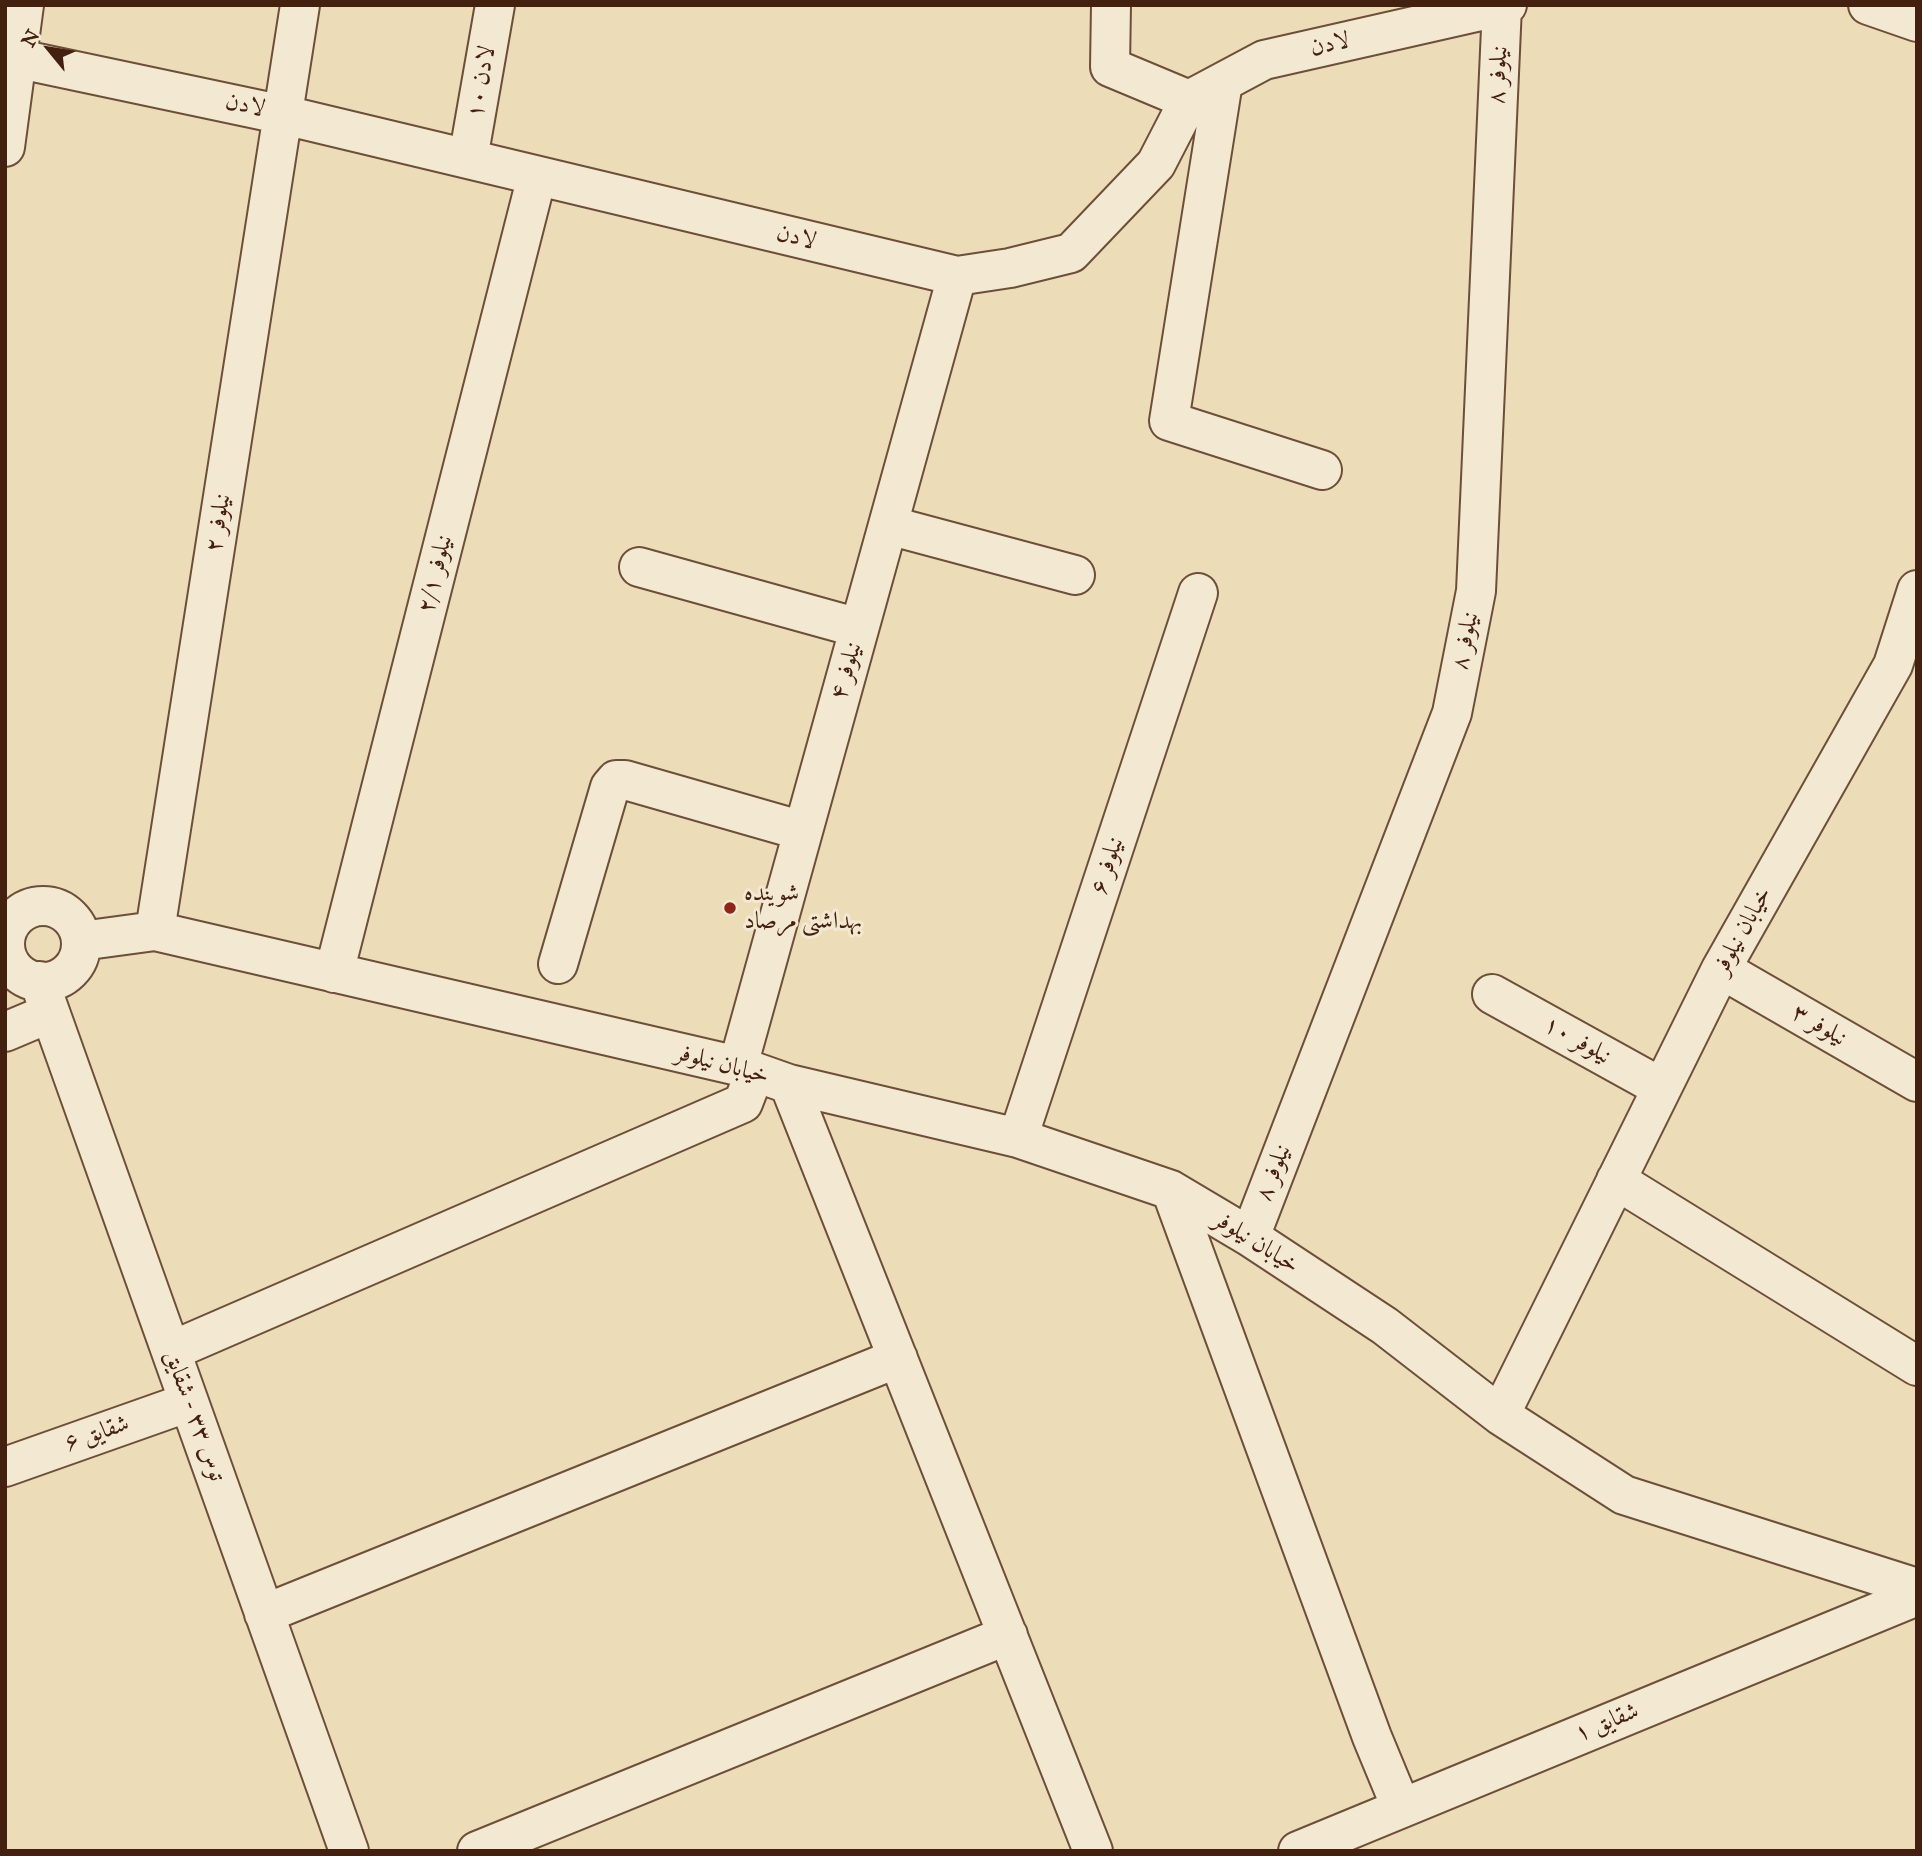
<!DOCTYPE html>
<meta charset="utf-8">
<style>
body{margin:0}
#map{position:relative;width:1922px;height:1856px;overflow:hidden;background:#ecdcb8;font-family:"IM FELL Great Primer",serif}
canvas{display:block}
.frame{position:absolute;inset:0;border:7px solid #43200f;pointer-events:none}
.north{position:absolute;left:14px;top:14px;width:70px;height:70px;-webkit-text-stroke:5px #f3e8d1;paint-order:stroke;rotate:300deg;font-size:19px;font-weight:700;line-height:28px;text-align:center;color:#43200f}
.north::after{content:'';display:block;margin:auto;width:24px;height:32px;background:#43200f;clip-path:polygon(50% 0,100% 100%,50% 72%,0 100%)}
</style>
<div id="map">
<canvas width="1922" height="1856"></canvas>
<div class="frame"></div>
<div class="north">N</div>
</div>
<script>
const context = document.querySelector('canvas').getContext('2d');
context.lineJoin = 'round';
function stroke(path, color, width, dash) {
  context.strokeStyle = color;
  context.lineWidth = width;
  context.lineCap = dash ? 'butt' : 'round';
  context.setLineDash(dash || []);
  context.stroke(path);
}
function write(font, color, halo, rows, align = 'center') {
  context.font = font + ' "IM FELL Great Primer",Amiri,serif';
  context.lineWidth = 6;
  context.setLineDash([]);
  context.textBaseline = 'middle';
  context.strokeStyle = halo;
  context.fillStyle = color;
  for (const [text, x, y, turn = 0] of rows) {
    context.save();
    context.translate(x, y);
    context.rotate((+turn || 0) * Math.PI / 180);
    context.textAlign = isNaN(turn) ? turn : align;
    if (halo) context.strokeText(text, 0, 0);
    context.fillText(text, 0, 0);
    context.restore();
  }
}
const minor = new Path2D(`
 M1111 5 1110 67 1189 100
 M1868 5 1917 22
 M5 56 284 115 957 276 1010 268 1071 253 1156 164 1189 100 1264 60 1507 5
 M1223 82 1169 421 1322 470
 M5 147 24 5
 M468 159 495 5
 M888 525 1075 575
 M639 567 859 628
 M5 944a38 38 0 1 1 76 0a38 38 0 1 1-76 0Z
 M155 931 300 5
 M81 941 155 931 738 1066 789 1084 1018 1138 1171 1190 1250 1237 1385 1326 1500 1415 1624 1495 1917 1588
 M558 964 610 787 616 780H625L803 831
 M1721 969 1917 1082
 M334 973 537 176
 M39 981 349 1851
 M1492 994 1662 1088
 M5 1032 50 1013
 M738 1066 957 276
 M789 1084 1093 1851
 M1018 1138 1198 593
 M1616 1180 1917 1366
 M1171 1190 1372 1737 1401 1807
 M1250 1237 1452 713 1476 591 1502 6
 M171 1351 743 1103 755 1072
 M1500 1415 1721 969 1893 665 1917 590
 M5 1467 189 1402
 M264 1614 898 1358
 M477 1851 1008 1635
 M1298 1851 1917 1596`);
const markers = [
 [730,908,7,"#8f2418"]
];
const streetNames = [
 ["لادن",1330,45,-13],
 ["نیلوفر ۸",1499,75,-87],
 ["لادن ۱۰",482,82,-80],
 ["لادن",245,106,12],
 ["لادن",796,238,14],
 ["نیلوفر ۲",219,523,-81],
 ["نیلوفر ۲/۱",436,574,-76],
 ["نیلوفر ۸",1466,641,-79],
 ["نیلوفر ۴",847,671,-74],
 ["نیلوفر ۶",1108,866,-72],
 ["خیابان نیلوفر",1743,931,-61],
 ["نیلوفر ۳",1819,1026,30],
 ["نیلوفر ۱۰",1577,1041,29],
 ["خیابان نیلوفر",722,1065,15],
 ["نیلوفر ۸",1274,1173,-69],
 ["خیابان نیلوفر",1256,1243,32],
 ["توس ۳۳ - شقایق",194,1416,70],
 ["شقایق ۶",97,1434,-19],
 ["شقایق ۱",1607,1723,-22]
];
const poiNames = [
 ["شوینده",744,894],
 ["بهداشتی مرصاد",744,922]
];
stroke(minor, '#6d4f39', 42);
stroke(minor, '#f3e8d1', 38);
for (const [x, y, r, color] of markers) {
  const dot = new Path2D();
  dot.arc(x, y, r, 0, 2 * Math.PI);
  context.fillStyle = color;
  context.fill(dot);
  stroke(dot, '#f3e8d1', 2.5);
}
write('24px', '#43200f', '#f3e8d1', streetNames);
write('24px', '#43200f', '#f3e8d1', poiNames, 'left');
</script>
